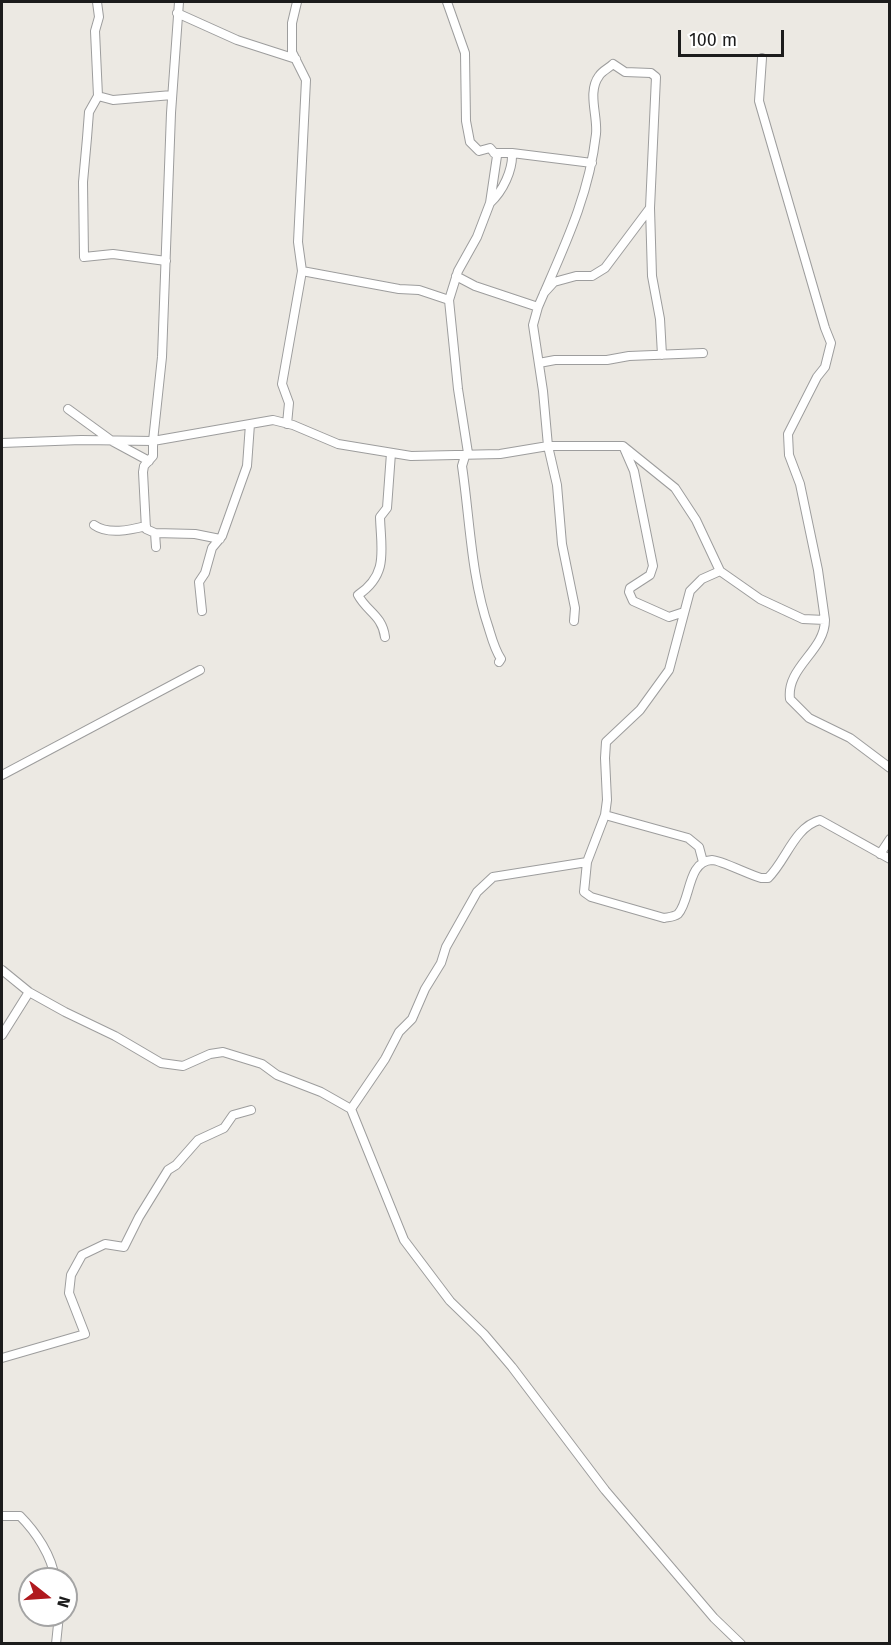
<!DOCTYPE html>
<style>
body{margin:0}
#map{position:relative;width:891px;height:1645px;overflow:hidden;background:#ece9e3;font-family:"Fira Sans",sans-serif}
canvas{display:block}
.frame{position:absolute;inset:0;border:3px solid #1c1c1c;pointer-events:none}
.north{position:absolute;left:18px;top:1567px;width:60px;height:60px;box-sizing:border-box;background:#fff;border:2px solid #a4a4a4;border-radius:50%;rotate:107deg;font-size:16px;font-weight:700;line-height:24px;text-align:center;color:#1c1c1c}
.north::after{content:'';display:block;margin:auto;width:21px;height:27px;background:#b0191e;clip-path:polygon(50% 0,100% 100%,50% 72%,0 100%)}
.scale{position:absolute;left:678px;top:30px;width:106px;height:27px;box-sizing:border-box;border:3px solid #1c1c1c;border-top:0;padding-left:8px;font-size:18px;line-height:21px;white-space:nowrap;color:#1c1c1c;-webkit-text-stroke:4px #fff;paint-order:stroke}
</style>
<div id="map">
<canvas width="891" height="1645"></canvas>
<div class="frame"></div>
<div class="north">N</div>
<div class="scale">100 m</div>
</div>
<script>
const context = document.querySelector('canvas').getContext('2d');
context.lineJoin = 'round';
function stroke(path, color, width, dash) {
  context.strokeStyle = color;
  context.lineWidth = width;
  context.lineCap = dash ? 'butt' : 'round';
  context.setLineDash(dash || []);
  context.stroke(path);
}
const minor = new Path2D(`
 M97 2 99 17 95 31 98 96
 M297 2 292 23V52L306 80 298 242 302 271 399 289 419 290 449 300
 M447 2 465 53 466 121 470 142 479 151 490 148 497 156 490 203 477 237 458 271 449 300 458 389 468 453 465 456 462 466C470 520 471 577 489 629 492 639 495 650 501 659L499 662
 M177 13 237 40 296 59
 M494 153H512L592 163
 M490 203C503 191 513 170 512 153
 M650 208 652 276 660 319 662 355
 M166 261 113 254 84 257 83 182 87 138 89 112 98 96 113 100 172 95
 M456 276 475 286 538 307
 M544 293 554 282 576 276H592L605 268 650 208 656 77 651 73 625 72 613 64C609 68 602 71 599 76 587 92 598 116 596 134 589 197 563 249 538 307L533 325 543 391 548 446 557 485 562 544 575 608 574 621
 M539 363 555 360H607L629 356 703 353
 M68 409 112 441 149 461
 M287 424 289 403 282 384 302 271
 M2 443 81 440 153 441 273 420 293 425 338 444 411 456 500 454 548 446H623L675 488 696 520 720 571 760 599 803 619 825 620 818 570 800 484 789 455 788 434 817 377 825 367 831 343 825 328 759 101 762 58
 M624 448 634 471 653 566 650 575 630 588 629 592 633 601 669 617 684 612
 M94 525C108 535 130 530 146 526
 M155 533 195 534 220 539
 M156 547 155 533 146 529 143 472 144 466 153 456V441L162 357 171 113 179 2
 M720 571 702 579 690 591 669 670 640 710 606 742 605 758 607 800 605 815 587 862 584 892 591 897 664 918C669 917 674 917 678 914 691 900 687 861 712 860 720 860 750 875 761 878H768C786 861 794 827 820 820L890 859
 M202 611 199 582 205 573 212 548 222 536 247 466 250 424
 M825 620C825 651 786 667 790 699L809 718 850 738 890 768
 M385 637C382 615 367 612 358 595 389 574 381 550 380 517L387 508 391 453
 M2 775 200 670
 M605 815 688 838 699 847 703 862
 M880 854 890 839
 M2 970 29 992 65 1012 115 1036 161 1063 183 1066 210 1054 223 1052 262 1064 277 1075 321 1092 351 1109 385 1059 399 1032 412 1019 425 989 441 963 446 947 477 892 493 877 587 862
 M2 1035 29 992
 M351 1109 404 1240 450 1301 484 1334 512 1367 605 1490 714 1618 741 1644
 M2 1358 85 1334 69 1293 71 1275 82 1255 105 1244 124 1247 139 1217 168 1170 176 1165 198 1140 224 1128 233 1115 251 1110
 M2 1516H20C36 1532 52 1556 55 1579
 M56 1644 59 1615`);
stroke(minor, '#9d9d9d', 10);
stroke(minor, '#fff', 8);
</script>
